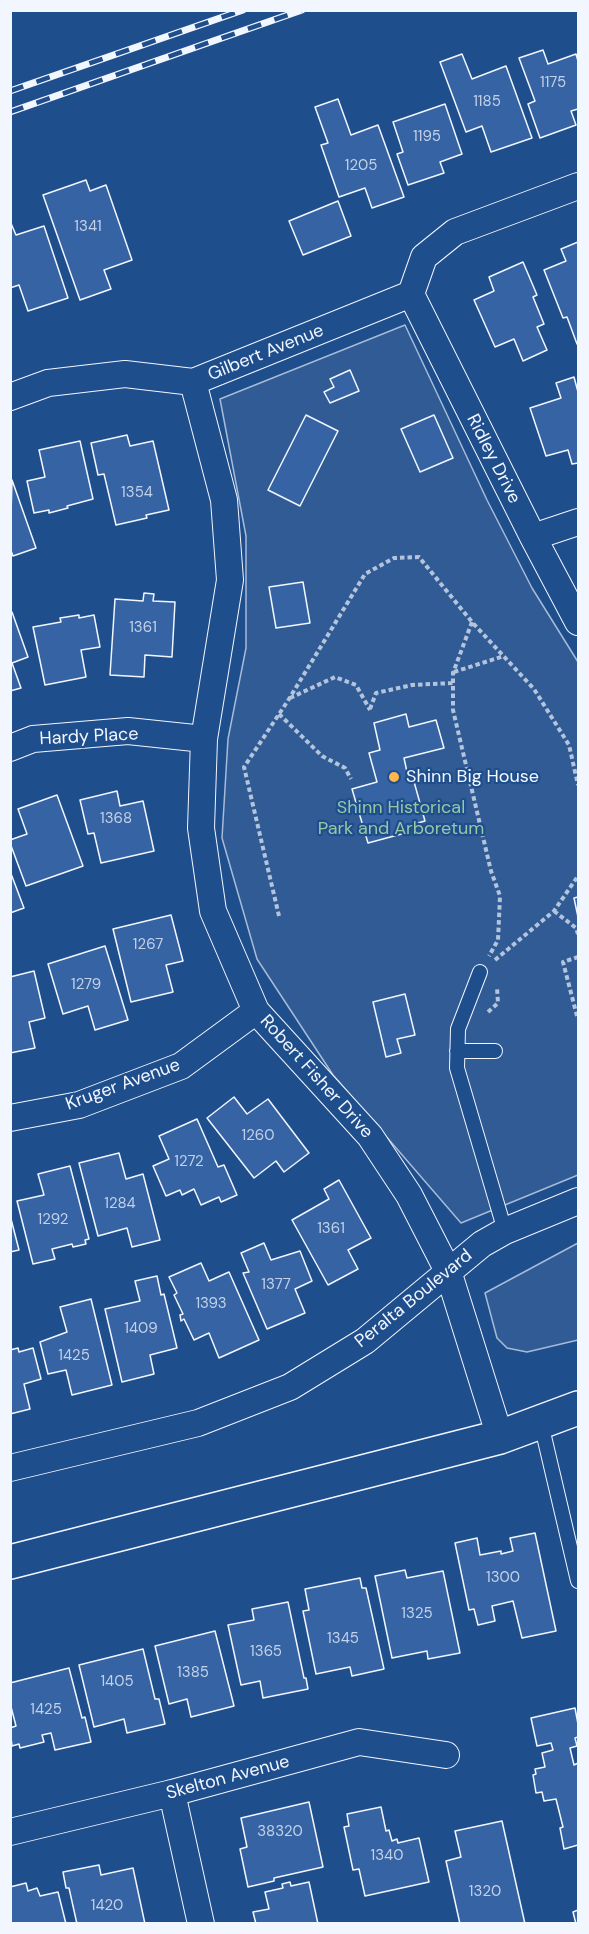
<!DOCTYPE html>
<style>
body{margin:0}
#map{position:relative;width:589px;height:1934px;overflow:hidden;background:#1f4e8c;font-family:"DM Sans",sans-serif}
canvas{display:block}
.frame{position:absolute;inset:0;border:12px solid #f2f6ff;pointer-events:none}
</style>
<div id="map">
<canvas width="589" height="1934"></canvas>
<div class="frame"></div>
</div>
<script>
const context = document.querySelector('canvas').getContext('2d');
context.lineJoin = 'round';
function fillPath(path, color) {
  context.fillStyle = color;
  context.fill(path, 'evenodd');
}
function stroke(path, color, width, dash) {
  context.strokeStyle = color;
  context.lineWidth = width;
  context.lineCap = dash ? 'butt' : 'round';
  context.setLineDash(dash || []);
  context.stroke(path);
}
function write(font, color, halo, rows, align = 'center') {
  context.font = font + ' "DM Sans",sans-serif';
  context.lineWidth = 4.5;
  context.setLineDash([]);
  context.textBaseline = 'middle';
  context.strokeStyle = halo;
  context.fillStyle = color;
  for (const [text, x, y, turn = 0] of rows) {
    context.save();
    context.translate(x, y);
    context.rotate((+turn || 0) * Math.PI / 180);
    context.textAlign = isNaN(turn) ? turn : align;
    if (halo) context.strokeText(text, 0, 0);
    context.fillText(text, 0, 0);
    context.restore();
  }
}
const built = new Path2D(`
 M405 325 487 500 532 588 578 662V1175L461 1223 333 1075 257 959 222 838 228 739 246 648V536L220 399Z
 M578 1243V1340L527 1352 507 1348 497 1338 485 1293Z`);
const building = new Path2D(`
 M543 50 548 64 576 54 578 61V109L571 111 576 125 540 138 528 104 535 101 519 58Z
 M462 54 472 79 506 66 532 138 491 152 482 126 466 132 440 62Z
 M338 99 351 135 378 125 404 197 372 208 365 188 339 197 321 145 328 143 315 107Z
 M445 104 462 154 440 162 444 173 408 185 397 154 403 152 393 122Z
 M86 180 90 191 106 185 132 260 104 270 111 289 80 300 43 195Z
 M338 201 351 236 303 255 289 221Z
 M10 221 16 235 44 226 68 298 28 311 19 285 10 288Z
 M578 242V343L577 344 567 317 563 318 544 270 566 261 561 249Z
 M523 262 537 295 533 297 544 324 537 327 547 350 523 361 514 339 495 347 474 300 494 291 489 277Z
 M350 370 359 391 330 403 324 392 334 387 330 379Z
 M574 377 578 392V463L572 464 568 450 546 456 530 408 561 398 556 383Z
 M306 415 338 431 300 506 268 490Z
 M434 415 453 458 420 472 401 429Z
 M127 435 130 446 153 441 169 510 146 515 147 518 116 525 104 474 98 475 91 443Z
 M80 441 93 499 67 506 68 508 49 513V510L34 513 27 481 45 477 39 450Z
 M12 480 36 548 13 556 10 548Z
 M303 582 310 623 276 628 269 587Z
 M144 593 154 594 153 601 175 602 172 657 145 655 144 677 110 675 115 599 143 601Z
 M10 612H12L28 657 12 663 21 688 10 691Z
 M79 615V618L94 615 100 647 81 650 86 677 45 685 33 627 61 622 60 618Z
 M406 714 409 727 436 720 444 748 404 758 407 772 411 771 425 821 407 826 409 832 368 843 352 789 377 782 369 753 380 750 374 723Z
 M117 791 120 806 143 801 154 851 101 863 94 833 88 834 80 800Z
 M57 795 83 866 26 886 10 843V840L27 834 18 809Z
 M10 871 24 908 10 913Z
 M578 897V917L574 898Z
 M171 915 183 961 166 965 173 992 131 1002 113 929Z
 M105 946 128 1020 95 1030 88 1006 63 1014 48 964Z
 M34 971 45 1018 29 1022 35 1048 10 1053V977Z
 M405 994 415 1035 397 1039 401 1053 386 1057 373 1002Z
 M234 1097 247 1114 268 1099 309 1153 284 1172 276 1161 254 1178 207 1118Z
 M197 1119 218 1167 224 1165 237 1195 221 1202 219 1197 201 1205 194 1189 182 1195 180 1190 166 1196 153 1166 169 1159 159 1136Z
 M119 1153 126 1179 143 1174 160 1240 132 1247 127 1228 98 1236 79 1163Z
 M70 1166 89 1239 85 1240 86 1244 73 1247 72 1244 52 1249 55 1259 33 1264 17 1201 44 1195 38 1174Z
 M339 1180 371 1238 348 1250 358 1269 328 1285 292 1220 329 1199 324 1189Z
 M10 1215 19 1250 10 1252Z
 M264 1243 271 1260 300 1251 312 1281 295 1289 305 1313 267 1329 243 1273 249 1272 241 1253Z
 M201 1263 209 1281 229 1272 259 1340 219 1358 209 1333 194 1340 184 1319 181 1321 180 1315 183 1314 174 1295 177 1293 169 1277Z
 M157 1276 161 1295 164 1294 177 1348 150 1355 154 1374 122 1382 105 1309 140 1301 135 1281Z
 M91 1299 112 1385 72 1395 66 1370 48 1374 40 1342 67 1332 60 1307Z
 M18 1348 19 1352 33 1348 41 1379 24 1384 30 1409 10 1414V1350Z
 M535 1533 556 1631 522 1638 513 1601 492 1606 495 1621 478 1625 474 1609 469 1610 455 1543 477 1538 480 1555 501 1551V1554L513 1551 510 1538Z
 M405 1570 407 1578 443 1571 460 1653 428 1659 427 1651 392 1658 375 1576Z
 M360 1578 362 1588H366L384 1669 352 1676 350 1667 316 1674 303 1611 309 1610 305 1589Z
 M288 1602 304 1678H306L308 1689 263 1698 260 1681 241 1685 228 1625 254 1620 252 1609Z
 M215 1631 234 1706 191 1717 187 1699 169 1704 155 1646Z
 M143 1649 155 1699H159L165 1724 127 1733 124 1719 94 1727 79 1665Z
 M69 1668 82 1718 85 1717 91 1742 55 1750 51 1733 42 1735 44 1742 20 1748 19 1744 12 1746 10 1728 16 1726 10 1703V1683Z
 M575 1708 578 1724V1737L575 1738 577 1746 570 1748 574 1765 578 1763V1845L564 1849 560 1828 563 1827 556 1799 544 1801 542 1792 536 1793 533 1775 536 1774 535 1769 545 1767 542 1753 553 1750 551 1743 537 1746 531 1718Z
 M309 1802 323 1867 274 1878V1881L248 1887 240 1849 247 1847 241 1818Z
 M381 1807 386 1831 389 1830 392 1841 397 1839 398 1843 419 1838 429 1882 365 1896 359 1869 353 1870 344 1827 349 1826 347 1814Z
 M502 1821 525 1924H460L446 1861 461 1857 455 1831Z
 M99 1865 101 1875 133 1868 145 1924H77L69 1888H66L63 1872Z
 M290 1882 291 1886 309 1882 318 1924H256L253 1912 269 1909 265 1892 283 1888 282 1884Z
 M26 1883 28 1891 37 1888 40 1896 58 1892 66 1924H10V1887Z
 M578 1910V1924H576L573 1912Z`);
const path = new Path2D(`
 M472 622 453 673V710L491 871 500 896 498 940 489 956
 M454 672 504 656
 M290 698 335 677 356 685 370 710
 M370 709 376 693 412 685 453 683
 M279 714 322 756 345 768 351 779
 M554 911 576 928 578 934
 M279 916 244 767 289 699 365 574 394 558 419 557 472 622 534 689 569 745 578 785
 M495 960 554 911 578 876
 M488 1012 498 1003 497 988
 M577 1016 563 962 578 957`);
const lane = new Path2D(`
 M480 972 458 1029 457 1068 505 1231
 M457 1051H495
 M543 1432 578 1581`);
const street = new Path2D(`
 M411 294 533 537 578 622
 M411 294 424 257 455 232 578 186
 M193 382 224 500 230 580 204 739 201 828 213 911 256 1011 370 1136 409 1195 448 1271 500 1437
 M10 397 48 383 125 374 193 382 411 294
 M533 537 578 522
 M10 748 33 739 128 731 204 739
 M10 1118 79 1105 181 1066 256 1011
 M10 1468 198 1423 290 1387 365 1341 482 1244 505 1231 578 1201
 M172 1793 201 1924
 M10 1832 172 1793 359 1742 446 1755`);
const primary = new Path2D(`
 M10 1562 500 1437 578 1408`);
const rail = new Path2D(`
 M10 91 243 10
 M10 112 302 10`);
const markers = [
 [394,777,6,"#ffb74d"]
];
const numberNames = [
 ["1175",553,83],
 ["1185",487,102],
 ["1195",427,137],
 ["1205",361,166],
 ["1341",88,227],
 ["1354",137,493],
 ["1361",143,628],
 ["1368",116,819],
 ["1267",148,945],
 ["1279",86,985],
 ["1260",258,1136],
 ["1272",189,1162],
 ["1284",120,1204],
 ["1292",53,1220],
 ["1361",331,1229],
 ["1377",276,1285],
 ["1393",211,1304],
 ["1409",141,1329],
 ["1425",74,1356],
 ["1300",503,1578],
 ["1325",417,1614],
 ["1345",343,1639],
 ["1365",266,1652],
 ["1385",193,1673],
 ["1405",117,1682],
 ["1425",46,1710],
 ["38320",280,1832],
 ["1340",387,1856],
 ["1320",485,1892],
 ["1420",107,1906]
];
const streetNames = [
 ["Gilbert Avenue",266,353,-22],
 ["Ridley Drive",493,459,63],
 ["Hardy Place",89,737,-3],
 ["Robert Fisher Drive",316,1077,48],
 ["Kruger Avenue",123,1085,-20],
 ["Peralta Boulevard",414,1299,-39],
 ["Skelton Avenue",228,1778,-15]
];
const poiNames = [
 ["Shinn Big House",406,777]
];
const parkNames = [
 ["Shinn Historical",401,808],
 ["Park and Arboretum",401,829]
];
fillPath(built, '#305b95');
stroke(built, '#a8bbd7', 1.5);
fillPath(building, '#3563a3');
stroke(building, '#f2f6ff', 1.5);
stroke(lane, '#f2f6ff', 16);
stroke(street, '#f2f6ff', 28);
stroke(primary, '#f2f6ff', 36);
stroke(path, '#b3c4dc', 4, [4.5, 3]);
stroke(lane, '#1f4e8c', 14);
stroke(street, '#1f4e8c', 26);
stroke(primary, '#1f4e8c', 33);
stroke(rail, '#f2f6ff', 7);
stroke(rail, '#1f4e8c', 4.5, [14]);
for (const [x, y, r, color] of markers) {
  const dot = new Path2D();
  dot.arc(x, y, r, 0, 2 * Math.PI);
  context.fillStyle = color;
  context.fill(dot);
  stroke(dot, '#1f4e8c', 2);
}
write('15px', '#c3d1e8', null, numberNames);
write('18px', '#f2f6ff', '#1f4e8c', streetNames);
write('18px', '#f2f6ff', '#1f4e8c', poiNames, 'left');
write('18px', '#97c8a6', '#1f4e8c', parkNames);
</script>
